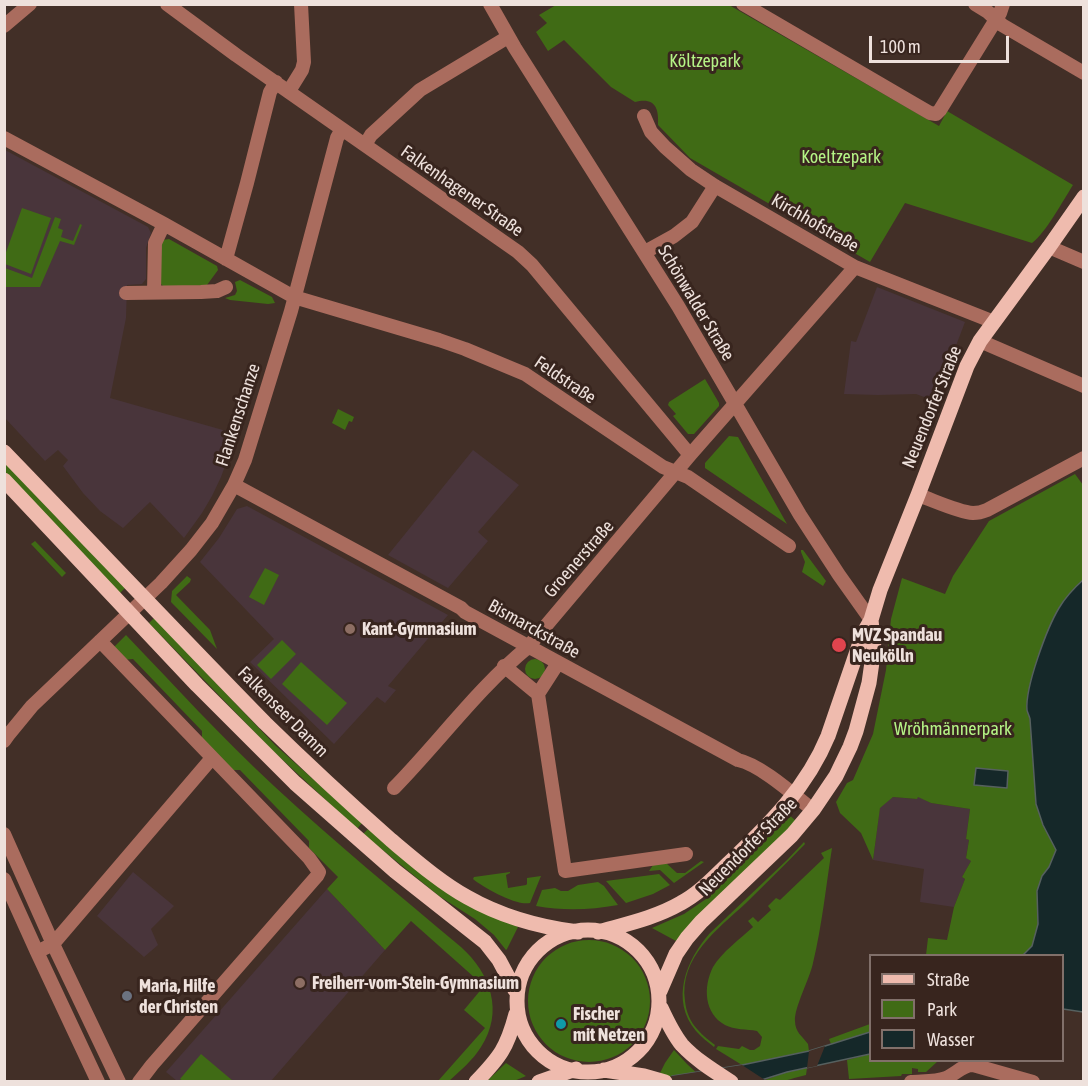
<!DOCTYPE html>
<meta charset="utf-8">
<style>
body{margin:0}
#map{position:relative;width:1088px;height:1086px;overflow:hidden;background:#422f27;font-family:"Asap Condensed",sans-serif}
canvas{display:block}
.frame{position:absolute;inset:0;border:6px solid #eee1dc;pointer-events:none}
.legend{position:absolute;left:869px;top:954px;width:195px;height:108px;box-sizing:border-box;background:#38251e;border:2px solid #81706a;margin:0;padding:8px 10px;list-style:none;font-size:18px;color:#eee1dc}
.legend li{display:flex;align-items:center;gap:12px;height:30px}
.legend b{width:30px;border:2px solid #81706a}
.scale{position:absolute;left:869px;top:36px;width:140px;height:27px;box-sizing:border-box;border:3px solid #eee1dc;border-top:0;padding-left:8px;font-size:18px;line-height:21px;white-space:nowrap;color:#eee1dc;-webkit-text-stroke:4px #38251e;paint-order:stroke}
</style>
<div id="map">
<canvas width="1088" height="1086"></canvas>
<div class="frame"></div>
<ul class="legend">
<li><b style="height:8px;background:#efbbae"></b>Straße</li>
<li><b style="height:16px;background:#406b15"></b>Park</li>
<li><b style="height:16px;background:#152829"></b>Wasser</li>
</ul>
<div class="scale">100 m</div>
</div>
<script>
const context = document.querySelector('canvas').getContext('2d');
context.lineJoin = 'round';
function fillPath(path, color) {
  context.fillStyle = color;
  context.fill(path, 'evenodd');
}
function stroke(path, color, width, dash) {
  context.strokeStyle = color;
  context.lineWidth = width;
  context.lineCap = dash ? 'butt' : 'round';
  context.setLineDash(dash || []);
  context.stroke(path);
}
function write(font, color, halo, rows, align = 'center') {
  context.font = font + ' "Asap Condensed",sans-serif';
  context.lineWidth = 6;
  context.setLineDash([]);
  context.textBaseline = 'middle';
  context.strokeStyle = halo;
  context.fillStyle = color;
  for (const [text, x, y, turn = 0] of rows) {
    context.save();
    context.translate(x, y);
    context.rotate((+turn || 0) * Math.PI / 180);
    context.textAlign = isNaN(turn) ? turn : align;
    if (halo) context.strokeText(text, 0, 0);
    context.fillText(text, 0, 0);
    context.restore();
  }
}
const education = new Path2D(`
 M5 150 148 227 151 233 146 248V279L142 284 127 285 126 318 110 398 237 434 221 477 212 496 202 513 184 538 150 502 123 528 100 511 83 493 63 466 68 460 58 450 45 461 5 418Z
 M877 287 965 322 935 401 916 394 878 395 844 394 851 341 856 342Z
 M473 450 519 485 478 532 488 541 448 588 388 555Z
 M247 506 448 615 388 686 396 690 385 703 377 697 334 744 250 662 274 639 200 562 219 538 237 509Z
 M918 796 931 803 970 809 966 839 969 840 966 857 971 861 962 877 965 879 954 907 920 902 924 869 873 860 880 807 893 797 916 799Z
 M133 872 174 906 151 929 158 945 144 957 97 916Z
 M327 889 385 950 271 1081H177L166 1072Z`);
const green = new Path2D(`
 M556 5H729L939 126 947 111 1073 185C1064 199 1045 234 1032 243L905 203 870 262 690 158 658 125C659 108 655 97 635 102L611 87 564 40 548 51 536 32 547 23 539 15Z
 M22 208 51 218 31 274 5 264V255Z
 M55 217 61 219 58 228 63 230 61 237 73 241 80 224 82 225 74 245 60 241 40 287H5V268L32 278Z
 M169 239 217 266 218 270 207 285 204 286 164 287 161 284 159 253 163 240Z
 M240 280 272 297 275 303 268 304 230 300 225 298 235 295 237 291 235 282Z
 M705 379 719 403V406L694 434H688L673 416 676 414 668 405 669 402Z
 M338 409 354 417 352 422 349 421 345 430 332 423Z
 M729 436 738 437 787 524 705 468V463Z
 M4 462 125 588 120 593 5 472Z
 M1075 474 1083 485V580C1075 588 1066 598 1059 608 1047 628 1025 687 1027 710 1027 711 1030 718 1030 719L1036 804 1043 825 1056 850 1049 867 1042 876 1038 891V924L1032 946 1023 955H926L928 938 947 940 954 907 965 879 962 877 971 861 966 858 969 840 966 839 970 809 931 803 918 797 917 799 893 797 880 808 873 860 861 833 840 813 836 802 847 783 853 780 873 734 886 670 891 619 902 578 945 594 953 576 989 521Z
 M35 541 66 573 62 577 31 544Z
 M801 550H803L826 581 823 586 802 572 805 562 801 552Z
 M265 568 279 575 264 605 249 597Z
 M187 576 191 579 190 582 176 595 210 630 217 649 171 602 172 591Z
 M154 618 275 745 362 823 357 829 271 749 149 623Z
 M126 635C175 686 222 738 274 786 334 842 398 894 461 947 491 974 504 1012 481 1047 473 1060 460 1071 449 1081H438L485 1028 464 1010 484 986 411 921 385 950 327 889 338 877 309 848V841L240 770H229L202 742V731L133 659 122 660 112 649Z
 M282 640 296 654 271 679 257 665Z
 M525 669a10 10 0 1 1 20 0a10 10 0 1 1-20 0Z
 M301 662 347 703 327 725 282 684Z
 M787 813 796 821 676 941 652 928 684 914 709 897 723 882 744 858Z
 M368 829 518 927 507 949 506 950 494 935 475 919 439 896 363 834Z
 M804 842 805 844C786 864 766 883 746 903 718 929 679 957 685 1001 686 1011 690 1022 698 1030 703 1036 709 1040 715 1045L714 1047C708 1042 701 1037 696 1031 670 1000 686 960 710 933L787 860Z
 M832 848C826 886 822 926 813 963 810 978 794 1008 795 1021 795 1032 802 1036 808 1044L809 1051 742 1065 716 1049 718 1046 739 1049 742 1046 750 1050H754L760 1046 762 1037 757 1031C747 1029 734 1030 725 1025 704 1013 703 987 713 967 721 953 741 938 753 927L748 921 753 917 758 922 771 910 768 906 776 898 780 900 824 858 821 853Z
 M701 861 704 862 674 883 660 870 649 871 655 862 666 863 677 873H685Z
 M510 872V873L506 875 508 888 526 885 527 884V878L541 876 530 903C516 906 484 888 473 879L474 877Z
 M659 874 670 885 653 894 626 903 606 881Z
 M598 882 604 886 618 905C590 910 564 911 536 906L542 890 555 888 561 891H568L578 885Z
 M528 1001a61 61 0 1 1 122 0a61 61 0 1 1-122 0Z
 M870 1024V1032L831 1044 829 1039Z
 M674 1050 687 1064 701 1077 681 1081 659 1075 665 1063Z
 M201 1054 233 1081H183L180 1079Z
 M870 1054V1060L938 1061 926 1072H918V1069L912 1068V1074H902L901 1076 849 1079 847 1060Z
 M506 1063 526 1076 514 1081H487Z
 M807 1068 806 1075C792 1078 778 1085 765 1080L787 1072Z`);
const water = new Path2D(`
 M1083 580V1012L1063 1009 1062 956 1023 955 1032 946 1038 924 1037 891 1042 876 1049 867 1056 850 1043 825 1036 804 1030 719C1030 718 1027 711 1027 710 1025 687 1047 628 1059 608 1065 598 1074 588 1083 580Z
 M976 768 1008 771 1007 788 974 785Z
 M870 1032V1054L787 1072 755 1082 672 1076 742 1065 809 1051Z`);
const pier = new Path2D(`
 M825 1046 817 1066 807 1068 809 1051Z
 M742 1065 765 1080 755 1082 656 1081 672 1076Z`);
const minor = new Path2D(`
 M167 4 236 55 518 252 532 265 690 455
 M490 4 515 48 678 306 800 515 839 575 871 620
 M743 4 911 102 930 113 936 114 940 110 1000 13 1003 4
 M975 4 988 12 1002 25 1084 73
 M4 26 30 4
 M289 91 302 70 304 62 301 4
 M644 116 651 132 665 147 691 170 715 186 855 267 994 322
 M4 138 164 224 294 297 439 340 465 349 525 374 663 467 688 477 789 546
 M365 145 371 135 420 90 508 37
 M1049 247 1084 262
 M645 252 674 236 692 222 715 186
 M226 259 247 183 270 92 276 82
 M154 292 155 243 164 224
 M126 293 201 292 217 291 226 287
 M980 341 1084 386
 M234 485 461 608 465 612 738 760C761 765 794 795 813 810
 M918 495C933 500 958 512 973 513 978 513 982 512 987 510L1084 458
 M100 641 309 858 319 872 317 876 152 1065 139 1082
 M558 663 538 694 565 871 686 854
 M504 666 538 694
 M4 741 9 734 32 706 161 583 191 550 212 523 234 485 245 460 291 311 337 138 342 129
 M394 788C439 742 478 688 528 647L690 455 855 267
 M4 834 53 944 119 1082
 M4 879 37 952 98 1082
 M37 952 53 944 212 758
 M911 1082C922 1081 936 1082 946 1078 956 1074 962 1065 973 1065L1033 1082`);
const major = new Path2D(`
 M4 452C91 542 177 633 265 723 306 763 348 802 391 840 415 860 440 882 467 897 502 917 539 927 578 932
 M4 480 197 685 295 783 395 871 485 942 499 960 515 990
 M517 1001a71 71 0 1 1 142 0a71 71 0 1 1-142 0Z
 M598 932C626 924 655 918 681 903 700 893 714 877 730 862 770 824 807 787 828 736L863 634 871 620 880 590 918 495 967 366 980 341 1049 247 1084 197
 M660 991 676 954 687 938 701 922 792 835 813 810 836 776 850 747 856 731 869 683 874 648 871 620
 M661 1008C667 1021 673 1034 682 1045 696 1060 714 1071 731 1082
 M604 1070 644 1076 665 1082
 M476 1082C500 1057 507 1048 516 1014
 M539 1082 576 1069`);
const markers = [
 [350,629,6,"#8d6e63"],
 [839,645,8,"#e0444e"],
 [300,983,6,"#8d6e63"],
 [127,996,6,"#6b7280"],
 [561,1024,6,"#0f9aa8"]
];
const parkNames = [
 ["Költzepark",705,61],
 ["Koeltzepark",841,157],
 ["Wröhmännerpark",953,729]
];
const streetNames = [
 ["Falkenhagener Straße",462,191,35],
 ["Kirchhofstraße",815,223,30],
 ["Schönwalder Straße",696,303,59],
 ["Feldstraße",565,380,34],
 ["Neuendorfer Straße",932,407,-68],
 ["Flankenschanze",238,415,-72],
 ["Groenerstraße",579,559,-49],
 ["Bismarckstraße",534,629,29],
 ["Falkenseer Damm",283,712,45],
 ["Neuendorfer Straße",748,847,-45]
];
const poiNames = [
 ["Kant-Gymnasium",362,629],
 ["MVZ Spandau",852,635],
 ["Neukölln",852,656],
 ["Freiherr-vom-Stein-Gymnasium",312,983],
 ["Maria, Hilfe",139,986],
 ["der Christen",139,1007],
 ["Fischer",573,1014],
 ["mit Netzen",573,1035]
];
fillPath(education, '#49353b');
fillPath(green, '#406b15');
fillPath(water, '#152829');
stroke(water, '#56605f', 1.5);
fillPath(pier, '#422f27');
stroke(minor, '#aa6c5e', 14);
stroke(major, '#efbbae', 15);
for (const [x, y, r, color] of markers) {
  const dot = new Path2D();
  dot.arc(x, y, r, 0, 2 * Math.PI);
  context.fillStyle = color;
  context.fill(dot);
  stroke(dot, '#38251e', 2);
}
write('18px', '#b5f486', '#38251e', parkNames);
write('18px', '#eee1dc', '#38251e', streetNames);
write('bold 18px', '#eee1dc', '#38251e', poiNames, 'left');
</script>
